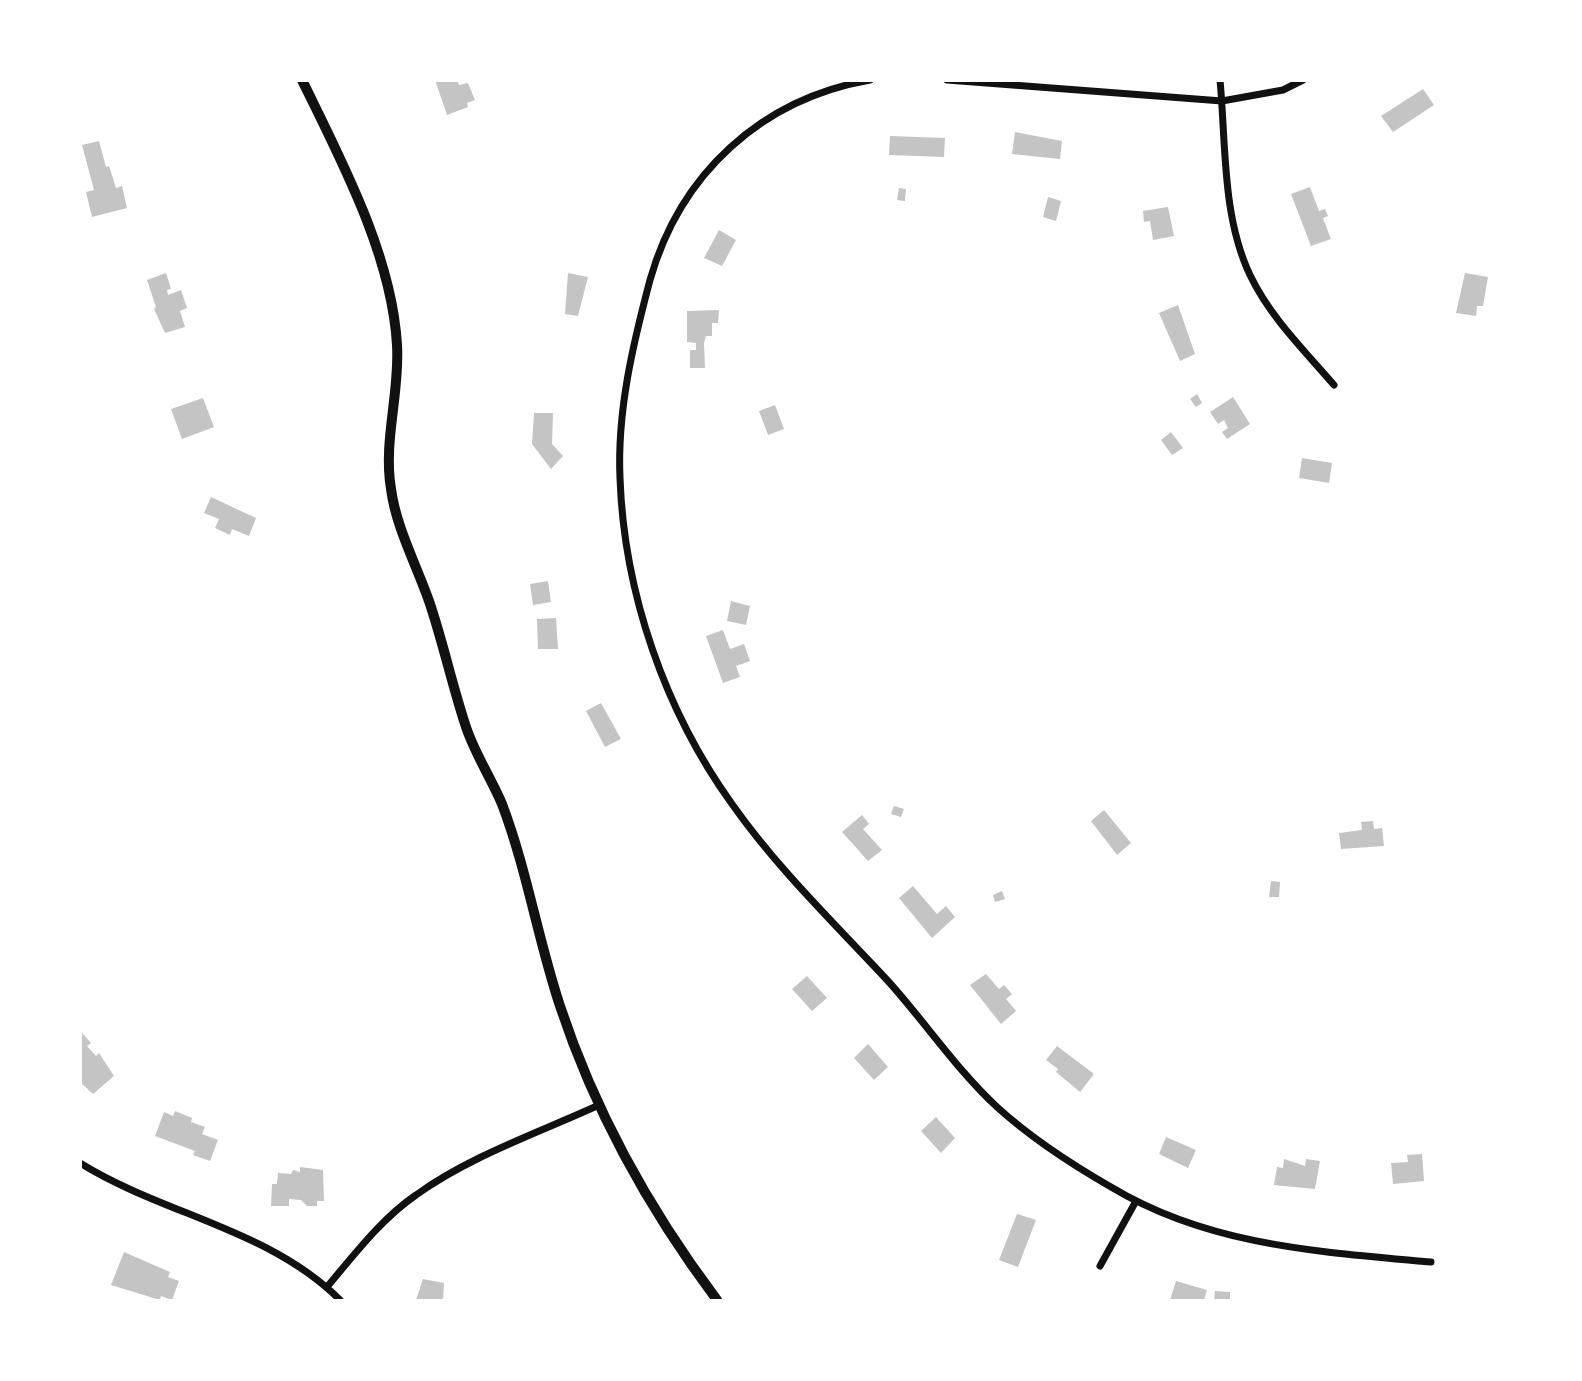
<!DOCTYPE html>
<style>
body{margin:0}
#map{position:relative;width:1582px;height:1381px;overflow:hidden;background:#fff;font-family:"Libre Baskerville",serif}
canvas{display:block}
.frame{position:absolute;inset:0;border:82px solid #fff;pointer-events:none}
</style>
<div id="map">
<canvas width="1582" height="1381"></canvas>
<div class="frame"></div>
</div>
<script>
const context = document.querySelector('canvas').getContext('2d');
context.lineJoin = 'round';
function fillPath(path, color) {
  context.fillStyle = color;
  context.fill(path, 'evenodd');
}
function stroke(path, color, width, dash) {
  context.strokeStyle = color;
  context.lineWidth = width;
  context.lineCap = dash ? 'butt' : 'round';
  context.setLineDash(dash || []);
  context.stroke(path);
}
const building = new Path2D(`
 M435 80H457L459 85 468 83 475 100 467 103 468 107 447 115Z
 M1423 89 1434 105 1393 132 1381 116Z
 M1015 132 1062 141 1060 159 1012 154Z
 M890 136 945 138 944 157 889 155Z
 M99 141 106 167 109 166 116 188 122 186 127 208 92 217 86 192 94 190 82 145Z
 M1310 187 1319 211 1325 209 1328 216 1323 218 1331 239 1311 246 1291 194Z
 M899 188 906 189 905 201 897 200Z
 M1048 197 1061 201 1056 221 1043 217Z
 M1168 207 1174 236 1153 240 1150 221 1144 222 1143 211Z
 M719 230 736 240 722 266 704 258Z
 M166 273 171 289 167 290 168 295 181 290 187 308 180 311 185 327 165 333 154 309 156 307 147 280Z
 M568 273 588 277 578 316 565 314Z
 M1465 273 1488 277 1483 306H1477L1476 316 1456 313Z
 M1178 305 1195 354 1180 361 1159 313Z
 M719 310 718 323H712V336H706L704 343 705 368H690V350H696V343L687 342V311Z
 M1197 394 1202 403 1196 407 1190 399Z
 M1233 397 1250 424 1227 439 1222 432 1228 428 1224 420 1218 424 1210 412Z
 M203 398 214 427 182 439 171 409Z
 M775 405 784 429 768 435 759 411Z
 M534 413H553L552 444 563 456 551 469 532 444Z
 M1171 432 1183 448 1172 455 1161 440Z
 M1302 458 1332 463 1329 483 1299 478Z
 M211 497 256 518 249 536 232 529 230 535 215 528 219 519 204 513Z
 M548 581 551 602 533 605 530 584Z
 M731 601 750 606 746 625 727 621Z
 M556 618 558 649H538L537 619Z
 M723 630 730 649 744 644 750 661 736 666 740 677 723 683 706 636Z
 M601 703 621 739 605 747 586 711Z
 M894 806 904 809 901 817 891 814Z
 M1104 810 1131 843 1117 855 1091 821Z
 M862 815 869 824 863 829 882 850 868 861 842 832Z
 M1373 821 1374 829 1382 828 1384 846 1341 849 1339 833 1362 830 1361 822Z
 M1271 881 1280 882 1279 897H1269Z
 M913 886 937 914 946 906 955 917 932 938 899 898Z
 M1002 891 1005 899 995 902 993 895Z
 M986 974 999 989 1004 985 1012 994 1006 999 1016 1011 1001 1024 970 985Z
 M807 976 827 998 812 1011 792 989Z
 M82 1033 91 1043 87 1046 96 1056 99 1053 114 1076 93 1094 80 1082Z
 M868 1044 888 1067 874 1080 854 1058Z
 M1057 1046 1094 1074 1080 1092 1056 1072 1058 1069 1046 1060Z
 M175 1111 192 1118 191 1122 205 1127 202 1134 218 1140 210 1161 193 1155 195 1151 155 1136 164 1112 173 1116Z
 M936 1117 955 1138 941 1153 921 1131Z
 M1166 1137 1196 1150 1188 1168 1159 1154Z
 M1422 1154 1424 1181 1393 1184 1391 1163 1408 1162 1407 1155Z
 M1284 1159 1305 1166 1306 1159 1320 1161 1315 1189 1274 1185 1277 1167 1283 1168Z
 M300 1167 323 1170 324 1201H317V1206H307L301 1200 289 1199V1206H271L272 1184H277L278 1173 291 1174 293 1170 300 1172Z
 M1017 1214 1036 1220 1018 1267 999 1260Z
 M124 1252 170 1272 168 1277 179 1281 172 1300 161 1296 160 1300 111 1285Z
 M423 1279 444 1283 443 1300H416Z
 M1176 1281 1207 1290 1204 1300H1170Z
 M1215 1291 1230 1292V1300H1214Z`);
const minor = new Path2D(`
 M870 80C761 99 680 174 650 280 633 344 617 411 620 478 624 593 665 711 732 804 777 868 835 924 888 981 925 1022 957 1070 997 1107 1031 1138 1071 1164 1111 1187 1209 1246 1320 1252 1431 1262
 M947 80 1222 101 1283 90 1303 80
 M1220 80C1226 144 1222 216 1250 275 1270 317 1304 350 1334 385
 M80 1163C164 1215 269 1229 340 1300
 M1100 1266 1136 1201
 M327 1287C354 1255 381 1219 416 1195 470 1156 538 1133 599 1105`);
const tertiary = new Path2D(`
 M302 80C341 160 392 255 397 345 400 393 383 441 391 489 396 527 416 564 429 601 443 642 452 685 466 727 475 754 491 778 502 804 527 870 538 940 560 1006 595 1112 651 1212 717 1300`);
fillPath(building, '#c4c4c4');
stroke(minor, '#111', 7);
stroke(tertiary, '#111', 10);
</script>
